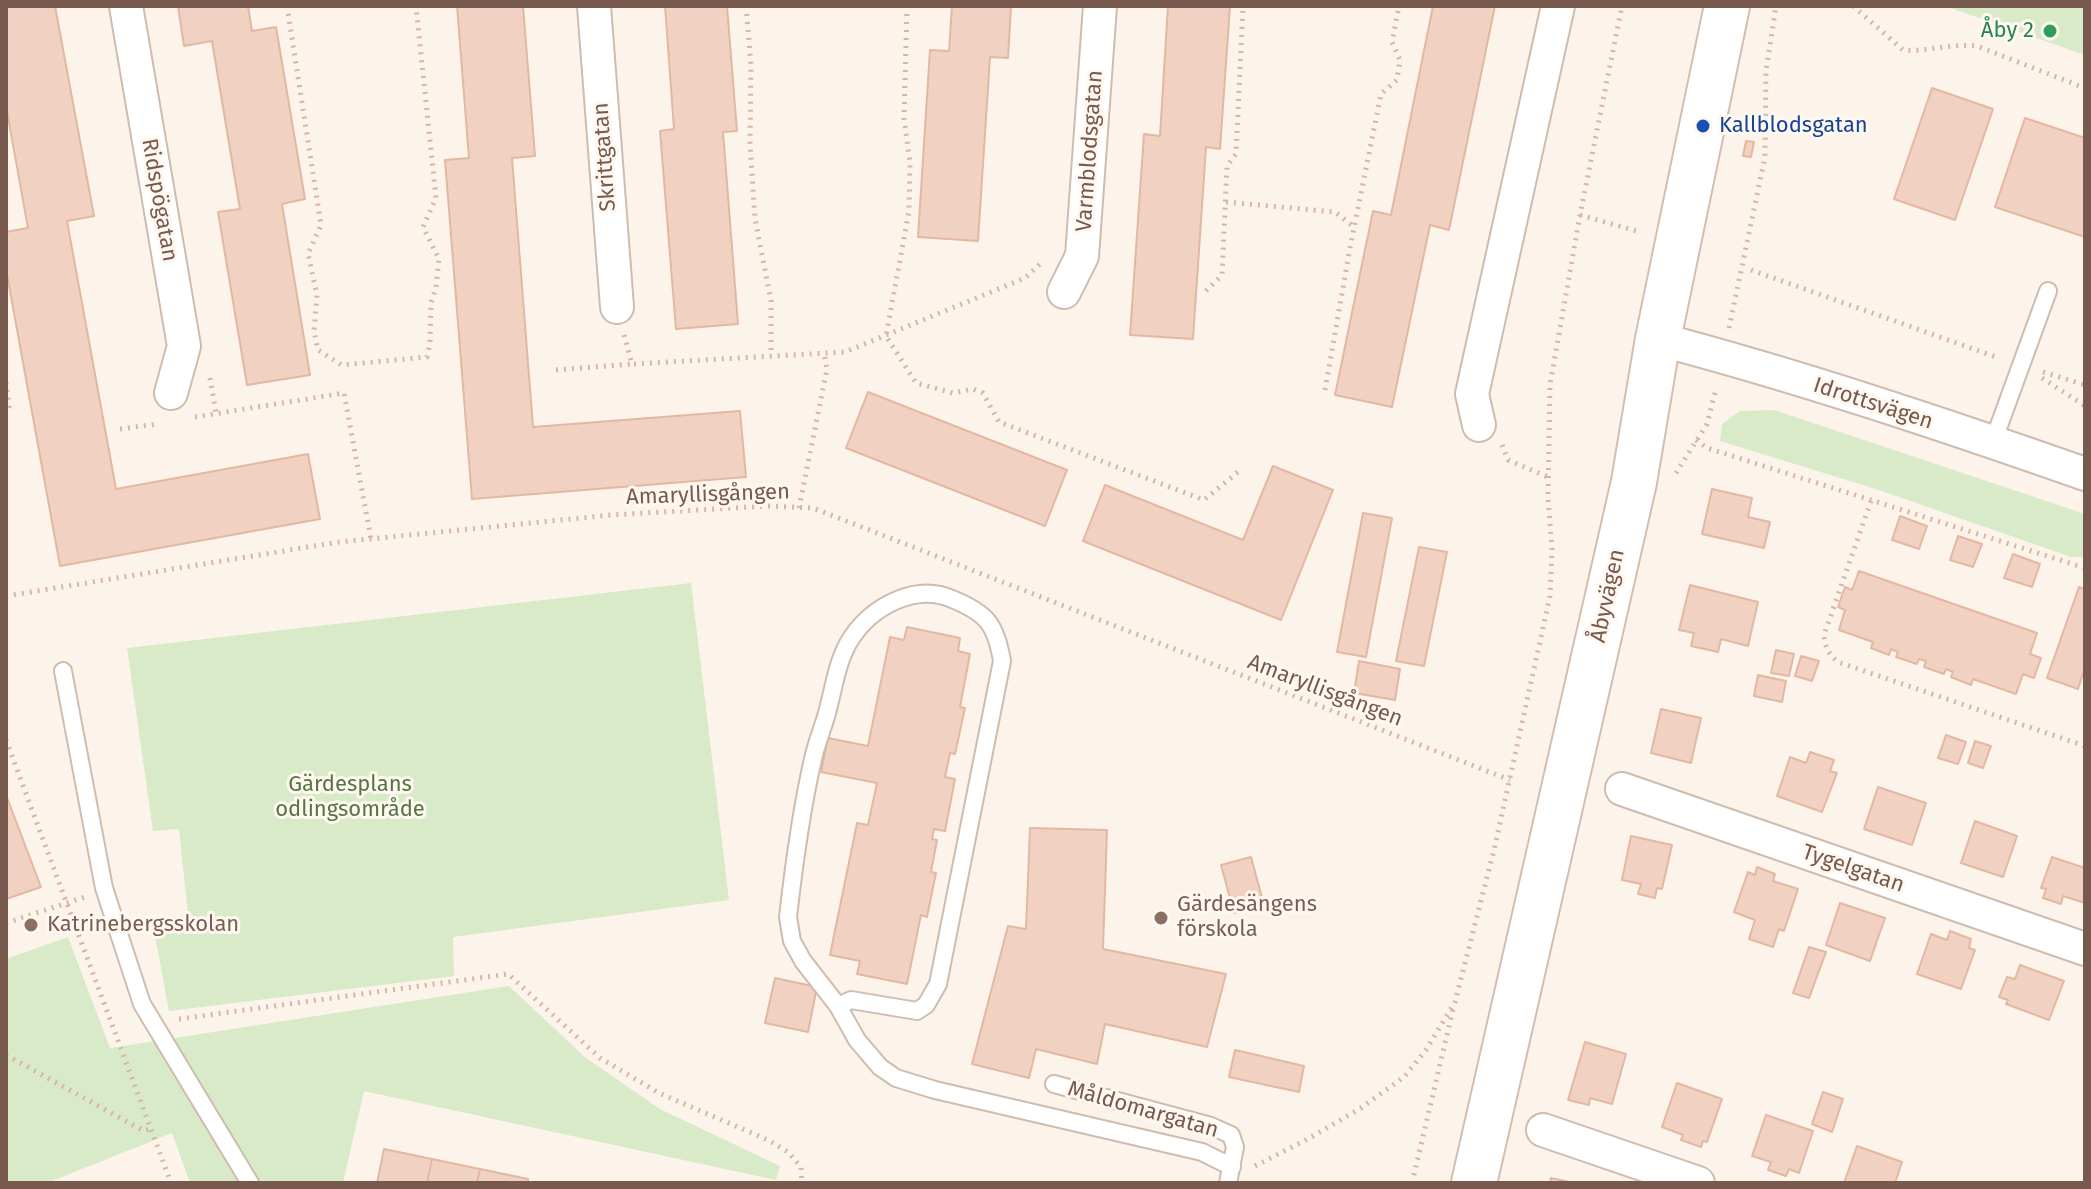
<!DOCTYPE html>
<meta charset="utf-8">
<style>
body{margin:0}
#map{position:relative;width:2091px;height:1189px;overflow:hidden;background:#fcf4ea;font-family:"Fira Sans",sans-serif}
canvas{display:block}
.frame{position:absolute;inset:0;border:8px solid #775a4d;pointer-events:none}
</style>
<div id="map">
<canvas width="2091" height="1189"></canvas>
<div class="frame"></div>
</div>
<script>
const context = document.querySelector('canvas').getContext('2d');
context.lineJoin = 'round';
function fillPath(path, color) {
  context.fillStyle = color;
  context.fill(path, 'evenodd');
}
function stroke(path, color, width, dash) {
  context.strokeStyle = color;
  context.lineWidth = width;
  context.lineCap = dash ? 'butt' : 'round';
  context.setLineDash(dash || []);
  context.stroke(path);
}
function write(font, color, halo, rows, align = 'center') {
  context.font = font + ' "Fira Sans",sans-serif';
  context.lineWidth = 6;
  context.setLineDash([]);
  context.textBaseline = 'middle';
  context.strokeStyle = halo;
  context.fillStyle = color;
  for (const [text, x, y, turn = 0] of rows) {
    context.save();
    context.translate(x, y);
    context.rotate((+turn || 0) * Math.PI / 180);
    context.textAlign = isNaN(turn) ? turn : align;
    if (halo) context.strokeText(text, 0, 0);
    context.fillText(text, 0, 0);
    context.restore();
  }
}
const green = new Path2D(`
 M1945 6H2085V55Z
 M1774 410 2085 514V557H2071L1879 490 1720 441 1722 424 1740 411Z
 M691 583 729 900 453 937 454 976 169 1011 152 920 188 915 179 829 153 831 127 648Z
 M68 937 110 1048 509 986 586 1058 660 1109 780 1166 776 1180 364 1091 343 1183H190L172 1133 47 1183H6V959Z`);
const building = new Path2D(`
 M6 6H55L94 216 67 221 116 489 308 454 320 519 60 566 6 269V232L28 228 6 106Z
 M178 6H248L252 31 276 27 305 199 282 204 310 375 247 385 218 212 240 209 212 41 184 46Z
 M457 6H523L535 156 512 158 533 427 740 411 746 477 472 499 445 160 469 158Z
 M665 6H727L737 131 723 132 738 324 676 329 660 131 674 129Z
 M952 6H1011L1008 58 990 57 978 241 918 237 930 50 949 51Z
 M1168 6H1230L1220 149 1206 147 1193 339 1130 335 1144 134 1160 136Z
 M1433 6H1495L1449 230 1430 225 1392 407 1335 395 1373 211 1391 215Z
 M1932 88 1993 109 1955 220 1894 199Z
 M2025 118 2085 138V237L1995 207Z
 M1746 141 1754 142 1751 157 1743 156Z
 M868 392 1067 470 1045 526 846 448Z
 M1273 466 1333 490 1281 620 1083 541 1105 485 1243 540Z
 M1712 489 1752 498 1748 517 1770 522 1764 548 1702 534Z
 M1363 513 1392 518 1366 657 1337 652Z
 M1900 516 1927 526 1919 549 1892 540Z
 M1958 536 1982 544 1973 567 1950 560Z
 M1419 547 1447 552 1424 666 1396 661Z
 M2013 554 2040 564 2032 587 2004 578Z
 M1859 571 2037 633 2030 654 2041 658 2034 678 2023 674 2016 694 1973 679 1971 685 1951 677 1953 672 1946 669 1944 674 1924 667 1926 661 1919 659 1917 664 1896 657 1898 652 1891 649 1889 655 1871 648 1873 642 1839 630 1845 610 1838 607 1845 587 1852 590Z
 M1690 585 1758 602 1748 646 1721 639 1718 652 1691 646 1694 633 1679 630Z
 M2079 587 2085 589V667L2078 689 2047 678Z
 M907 627 960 638 958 651 970 654 960 707 965 708 955 754 950 753 945 777 955 779 945 831 934 829 932 839 937 840 931 872 936 873 927 917 921 915 907 984 857 974 860 961 830 955 857 823 868 825 877 783 821 772 828 738 868 746 890 637 904 640Z
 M1776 650 1794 654 1789 676 1771 673Z
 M1801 656 1819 661 1812 681 1795 676Z
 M1359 661 1400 669 1395 700 1354 693Z
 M1758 675 1786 681 1782 702 1754 696Z
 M1661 709 1701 718 1691 763 1651 753Z
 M1946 735 1966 742 1958 764 1938 758Z
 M1975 741 1991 746 1983 768 1968 763Z
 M1810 752 1834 760 1830 771 1837 773 1822 812 1777 796 1790 757 1806 763Z
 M1878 787 1926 803 1912 845 1864 829Z
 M6 795 41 887 6 899Z
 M1975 821 2017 836 2003 877 1961 863Z
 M1030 828 1107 830 1103 949 1226 974 1207 1047 1105 1024 1097 1064 1036 1049 1029 1078 972 1064 1008 926 1026 929Z
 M1631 836 1672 845 1662 889 1657 888 1655 898 1638 894 1641 884 1622 880Z
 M1251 857 1264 905 1234 913 1221 865Z
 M2052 857 2085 868V903L2063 896 2061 904 2043 898 2046 889 2041 888Z
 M1757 867 1775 874 1773 881 1798 889 1784 931 1779 929 1773 947 1749 939 1755 920 1734 912 1748 872 1755 875Z
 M1840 903 1885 918 1870 961 1826 945Z
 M1950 931 1971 939 1969 948 1975 950 1961 989 1917 974 1931 934 1947 940Z
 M1809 947 1826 952 1809 998 1793 993Z
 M2020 965 2064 981 2049 1020 2006 1004 2008 1000 1999 997 2007 977 2015 979Z
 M775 978 817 987 808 1032 765 1023Z
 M1585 1042 1626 1054 1612 1104 1590 1098 1589 1105 1568 1100Z
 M1235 1050 1304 1066 1299 1092 1229 1077Z
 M1677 1083 1722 1099 1707 1142 1703 1141 1701 1147 1681 1140 1683 1135 1662 1127Z
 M1823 1092 1843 1099 1832 1132 1812 1124Z
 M1766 1115 1813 1131 1799 1173 1789 1169 1786 1176 1768 1170 1771 1162 1752 1156Z
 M1857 1146 1902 1162 1895 1183H1844Z
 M384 1149 432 1159 427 1183H377Z
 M432 1159 480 1169 477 1183H427Z
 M480 1169 528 1179V1183H477Z
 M1551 1178 1574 1183H1550Z`);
const path = new Path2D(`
 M287 6 321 225 308 254 317 295 314 331 318 350 342 365 427 357 430 343 431 303 436 287 439 259 423 227 436 198 416 6
 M746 6 751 65 750 143 755 219 771 301V356
 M907 6 904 118 910 163 909 211 886 336 916 383 953 393 973 389 983 393 999 422 1204 500 1238 472
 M1853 6 1903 50C1928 52 1951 43 1977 46L2085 88
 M1226 202 1335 212 1354 227
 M1580 215 1640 232
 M1751 270 1999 358
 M1206 291 1222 275 1227 166 1236 154 1243 6
 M1729 328 1765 157 1766 71 1776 6
 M624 335 632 364 845 352 1025 278 1040 264
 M556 370 632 364
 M2043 372 2085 385
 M210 378 216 413
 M2042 378 2085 406
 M6 382 9 407 6 413
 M1325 390 1350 248 1381 94 1397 80 1400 60 1392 42 1399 6
 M195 417 344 393 371 539
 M120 429 157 424
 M1696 440 1707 448 2085 568
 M1502 445 1508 460 1548 477
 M1676 473 1707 424 1716 389
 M1871 501 1824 635C1825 648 1829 654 1838 662L2085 746
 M799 508 827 369 824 353
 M6 596 339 542 611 515 768 506 813 508 1510 780
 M6 740 171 1183
 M6 923 85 897
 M179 1019 508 974 600 1058 659 1093 768 1140 788 1152 801 1167 802 1183
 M6 1055 144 1131 150 1129
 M1255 1166 1308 1139 1361 1108 1404 1077 1426 1050 1455 1002 1494 850 1550 596 1552 548 1548 499 1550 385 1580 215 1622 6
 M1412 1183 1454 1005`);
const lane = new Path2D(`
 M1993 442 2048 291
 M63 671 104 888 142 1004 250 1183
 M838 1006 851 1000 917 1011 926 1005 938 984 1002 661C996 625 987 613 952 599 916 583 873 606 852 637 837 659 834 688 827 713 823 728 816 744 813 759 801 811 794 864 788 917L792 941 803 961 838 1006 857 1040 880 1067 896 1078 935 1090 1202 1152 1232 1167
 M1054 1084 1211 1126 1231 1135 1235 1147 1228 1183`);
const street = new Path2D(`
 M126 6 184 346 171 393
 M594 6 617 307
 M1064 292 1082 256 1100 6
 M1658 339C1802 377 1945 425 2085 474
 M1479 425 1472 394 1558 6
 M1622 789 2085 949
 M1543 1130 1698 1183`);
const secondary = new Path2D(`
 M1474 1183 1634 482 1658 339 1727 6`);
const markers = [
 [2050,31,8,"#2e9e5b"],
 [1703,126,8,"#1a4fb4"],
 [1161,918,8,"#8d6e63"],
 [31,925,8,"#8d6e63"]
];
const leisureNames = [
 ["Åby 2",2034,31]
];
const transitNames = [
 ["Kallblodsgatan",1719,126]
];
const streetNames = [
 ["Varmblodsgatan",1090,151,-86],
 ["Skrittgatan",605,157,-94],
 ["Ridspögatan",159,200,80],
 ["Idrottsvägen",1873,404,18],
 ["Amaryllisgången",708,495,-2],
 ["Åbyvägen",1608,596,-78],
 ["Amaryllisgången",1325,691,21],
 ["Tygelgatan",1853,869,19],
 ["Måldomargatan",1143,1110,16]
];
const parkNames = [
 ["Gärdesplans",350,785],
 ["odlingsområde",350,810]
];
const educationNames = [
 ["Gärdesängens",1177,905],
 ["förskola",1177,930],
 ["Katrinebergsskolan",47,925]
];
fillPath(green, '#d8eac8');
fillPath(building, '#f1d2c2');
stroke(building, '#e4b7a2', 2);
stroke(lane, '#cfbcaf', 20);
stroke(street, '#cfbcaf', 36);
stroke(secondary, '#d4bdaf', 48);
stroke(path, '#d7b5a4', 5, [2, 6]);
stroke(lane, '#fff', 16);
stroke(street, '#fff', 32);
stroke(secondary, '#fff', 44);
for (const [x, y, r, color] of markers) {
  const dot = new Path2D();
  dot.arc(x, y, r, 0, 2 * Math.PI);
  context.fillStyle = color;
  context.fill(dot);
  stroke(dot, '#fff8f0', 3);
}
write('22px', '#27864d', '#fff8f0', leisureNames, 'right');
write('22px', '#164399', '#fff8f0', transitNames, 'left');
write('22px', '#775a4d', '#fff8f0', streetNames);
write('22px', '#547742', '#fff8f0', parkNames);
write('22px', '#785e54', '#fff8f0', educationNames, 'left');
</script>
